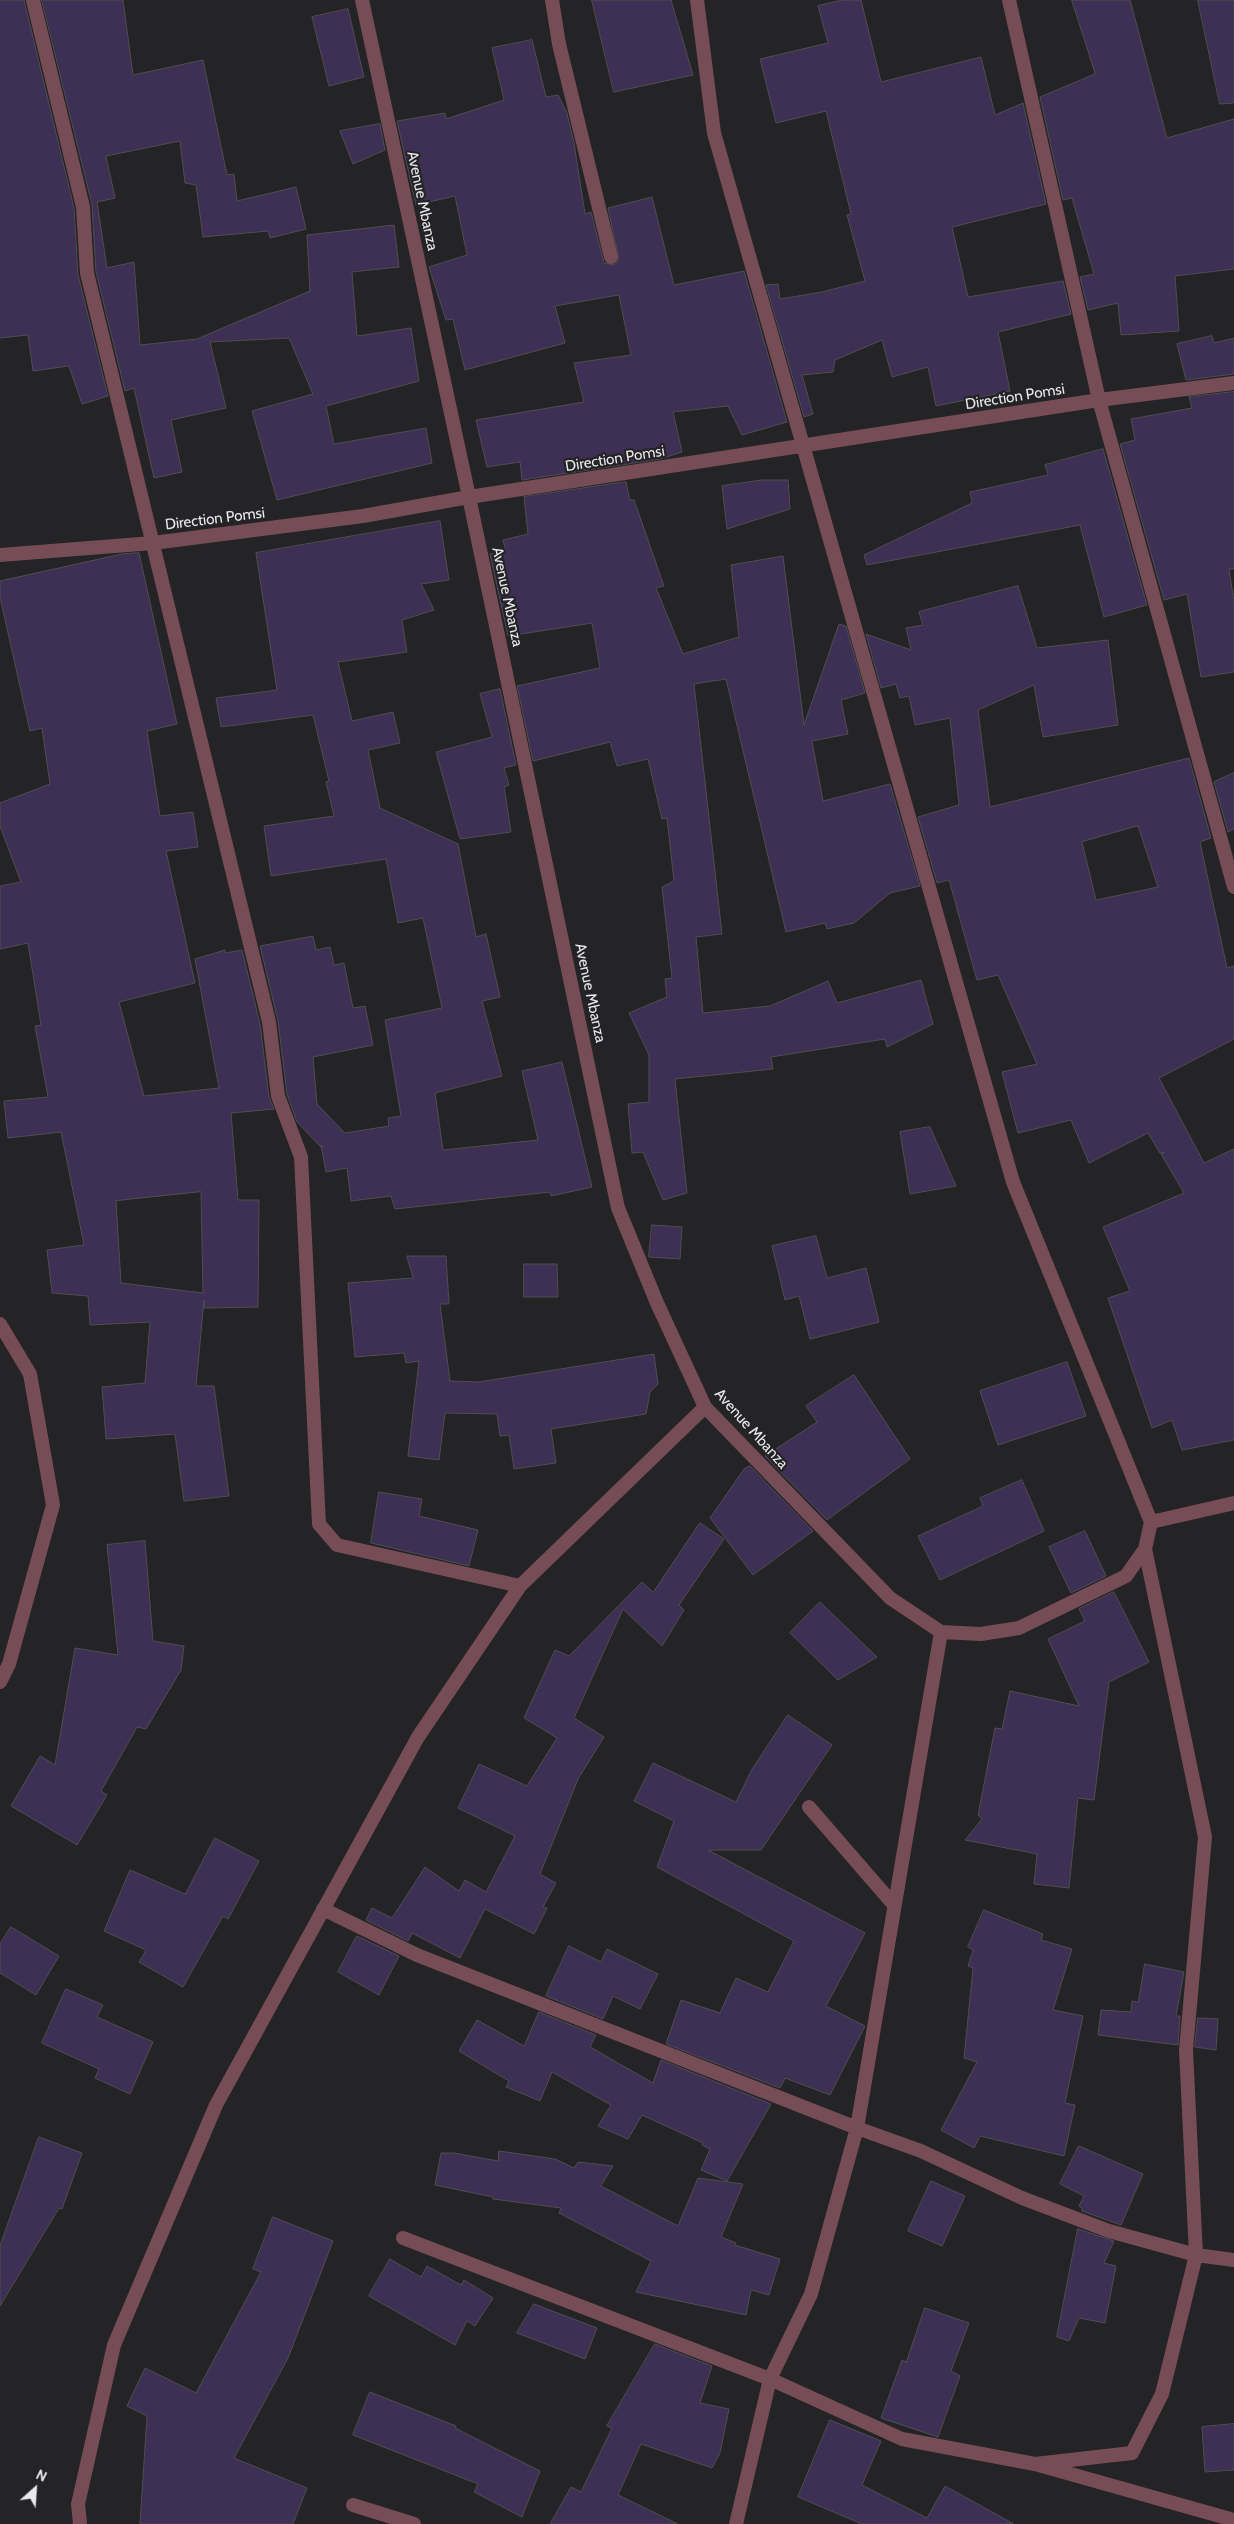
<!DOCTYPE html>
<style>
body{margin:0}
#map{position:relative;width:1234px;height:2524px;overflow:hidden;background:#242325;font-family:Cabin,sans-serif}
canvas{display:block}
.north{position:absolute;left:10px;top:2464px;width:50px;height:50px;-webkit-text-stroke:4px #242325;paint-order:stroke;rotate:26deg;font-size:14px;font-weight:700;line-height:20px;text-align:center;color:#e9e8ea}
.north::after{content:'';display:block;margin:auto;width:18px;height:22px;background:#e9e8ea;clip-path:polygon(50% 0,100% 100%,50% 72%,0 100%)}
</style>
<div id="map">
<canvas width="1234" height="2524"></canvas>
<div class="north">N</div>
</div>
<script>
const context = document.querySelector('canvas').getContext('2d');
context.lineJoin = 'round';
function fillPath(path, color) {
  context.fillStyle = color;
  context.fill(path, 'evenodd');
}
function stroke(path, color, width, dash) {
  context.strokeStyle = color;
  context.lineWidth = width;
  context.lineCap = dash ? 'butt' : 'round';
  context.setLineDash(dash || []);
  context.stroke(path);
}
function write(font, color, halo, rows, align = 'center') {
  context.font = font + ' Cabin,sans-serif';
  context.lineWidth = 4.5;
  context.setLineDash([]);
  context.textBaseline = 'middle';
  context.strokeStyle = halo;
  context.fillStyle = color;
  for (const [text, x, y, turn = 0] of rows) {
    context.save();
    context.translate(x, y);
    context.rotate((+turn || 0) * Math.PI / 180);
    context.textAlign = isNaN(turn) ? turn : align;
    if (halo) context.strokeText(text, 0, 0);
    context.fillText(text, 0, 0);
    context.restore();
  }
}
const building = new Path2D(`
 M0 0H24L74 208 78 275 108 396 82 404 69 366 33 371 28 335 0 338Z
 M42 0H123L133 75 203 60 227 175 234 174 237 201 296 187 306 229 270 238 268 231 203 237 196 185 185 183 180 141 106 156 115 198 97 202 107 268 134 262 140 345 197 339 310 291 307 235 394 225 399 267 352 272 357 336 411 328 419 381 326 406 334 444 426 428 432 463 277 500 252 411 313 394 289 338 210 342 226 408 171 420 182 472 154 478 134 388 125 391 96 272 92 205Z
 M592 0H671L693 75 614 92Z
 M843 0H861L881 82 981 57 995 115 1023 103 1046 204 952 227 968 297 1063 281 1071 314 998 332 1010 391 936 406 928 367 892 377 882 340 835 360 833 372 802 375 813 414 804 417 766 285 778 284 780 299 822 292 865 281 847 215 851 214 826 111 776 123 760 59 828 43 818 6Z
 M1072 0H1130L1167 138 1234 119V269L1175 276 1179 331 1121 335 1118 303 1088 310 1080 277 1094 274 1072 198 1063 200 1040 97 1095 74Z
 M1198 0H1234V103L1220 104Z
 M348 9 364 77 329 86 312 17Z
 M532 40 546 97 558 95 567 113 574 143 585 214 591 212 604 263 614 265 619 259 608 208 652 197 674 285 744 271 787 422 742 435 728 406 673 412 682 452 660 459 522 480 520 462 487 467 476 420 584 402 574 363 631 355 619 295 555 306 565 343 465 370 453 319 446 320 429 267 467 255 455 196 416 205 397 121 445 113 446 119 504 100 492 48Z
 M380 124 385 150 353 164 340 131Z
 M1212 336 1214 343 1234 338V374L1186 380 1177 344Z
 M1234 392V569H1229L1234 602V672L1201 677 1187 594 1164 600 1120 444 1135 440 1131 419 1192 408 1189 397Z
 M1103 449 1147 605 1104 617 1080 525 867 565 864 555 972 503 970 492 1048 475 1045 465Z
 M762 480H788L790 509 727 529 722 486Z
 M626 482 630 500H634L664 586 656 588 683 654 739 637 731 565 783 556 804 725 839 624 846 626 865 693 841 700 848 734 812 741 823 801 890 784 920 886 890 893 854 923 827 929 825 923 786 932 726 679 694 684 722 934 696 937 703 1013 770 1006 828 981 837 1003 921 980 933 1024 887 1047 885 1039 771 1057 773 1069 675 1079 687 1193 663 1200 643 1152 632 1153 628 1104 649 1102V1055L629 1013 667 997 665 979 672 978 662 887 674 881 667 818 662 819 648 759 617 766 610 742 533 761 517 686 600 668 592 623 508 636 490 554 506 552 503 540 528 534 524 497Z
 M440 521 449 580 421 584 434 610 402 620 407 652 338 662 352 721 393 712 400 743 368 750 380 808 458 844 476 937 486 934 500 997 482 1001 502 1076 435 1093 443 1150 538 1140 522 1071 562 1062 592 1187 551 1196 550 1192 395 1209 391 1196 351 1201 347 1168 326 1172 321 1145 322 1148 297 1122 287 1094 278 1021 260 946 313 936 316 950 330 947 334 965 344 963 353 1008 365 1006 373 1045 313 1057 317 1104 345 1133 389 1126 388 1118 401 1116 385 1020 442 1008 423 918 398 923 386 859 271 876 264 826 334 816 326 782 329 781 313 715 221 727 216 698 277 690 256 553Z
 M139 553 177 724 147 731 160 816 193 812 198 847 166 851 195 983 119 1002 144 1096 219 1088 195 959 225 950V953L242 950 260 1024 269 1097 274 1109 231 1113 238 1200H259L258 1307 204 1308V1300L196 1386H214L229 1496 184 1501 175 1434 106 1439 102 1387 145 1383 150 1322 90 1325 88 1296 52 1293 47 1250 84 1245 61 1132 8 1138 4 1101 48 1097 35 1026 41 1025 28 943 0 949V886L21 882 0 826V803L50 784 42 728 30 731 0 597V581L122 554ZM201 1192 203 1293 121 1283 116 1201Z
 M1018 586 1037 648 1108 640 1118 725 1043 737 1034 685 978 710 990 807 1189 758 1211 838 1200 842 1227 968 1234 966V1039L1159 1078 1204 1163 1234 1149V1440L1182 1450 1172 1420 1152 1428 1108 1298 1130 1291 1103 1227 1184 1193 1161 1154 1165 1152 1160 1153 1148 1133 1089 1163 1071 1120 1018 1133 1002 1072 1037 1064 998 975 977 980 949 880 937 883 918 817 959 805 950 718 915 725 909 696 900 698 896 684 881 688 866 634 911 650 906 628 923 625 919 612ZM1138 826 1158 887 1096 900 1082 842Z
 M500 689 516 765 504 768 509 785 504 787 511 832 460 839 436 752 492 737 480 694Z
 M1234 773V829L1228 832 1214 782Z
 M930 1127 956 1186 910 1194 900 1132Z
 M652 1225 682 1227 680 1259 649 1257Z
 M816 1236 827 1278 866 1268 879 1322 810 1339 799 1296 785 1300 772 1246Z
 M407 1256H446L449 1304H440L450 1381 479 1382 654 1354 658 1384 650 1392 646 1414 551 1429 556 1463 514 1469 509 1435 500 1436 497 1414 445 1413 439 1460 408 1456 419 1361 406 1363 404 1353 355 1357 348 1283 413 1278Z
 M524 1264H557L558 1297H524Z
 M1067 1362 1086 1416 998 1445 980 1391Z
 M854 1375 910 1459 827 1520 765 1456 817 1422 806 1406Z
 M750 1466 813 1531 753 1575 710 1518 744 1469Z
 M1022 1480 1044 1531 940 1580 918 1536 983 1506 980 1498Z
 M379 1492 422 1499 419 1516 478 1530 469 1566 371 1543Z
 M700 1523 724 1539 679 1605 684 1610 662 1646 623 1609 574 1718 604 1737 578 1779 540 1874 556 1883 543 1907 547 1908 534 1934 485 1909 460 1958 412 1933 408 1941 366 1920 372 1908 392 1918 425 1867 459 1891 465 1880 486 1892 515 1836 458 1808 479 1764 527 1786 557 1738 524 1718 555 1650 569 1656 642 1582 653 1592Z
 M1085 1531 1106 1576 1071 1593 1049 1547Z
 M145 1541 153 1641 184 1646 181 1670 146 1729 137 1727 101 1791 107 1795 77 1845 11 1806 40 1756 55 1765 75 1648 118 1655 107 1545Z
 M1114 1592 1149 1662 1109 1682 1094 1800 1078 1798 1069 1888 1034 1884 1037 1854 965 1840 982 1819 978 1815 995 1728 1002 1729 1010 1691 1079 1706 1048 1639 1085 1621 1079 1609Z
 M820 1602 877 1657 838 1680 790 1633Z
 M788 1715 832 1745 761 1850H708L865 1933 826 2006 865 2026 830 2095 785 2078 780 2088 666 2044 681 2000 720 2013 736 1978 768 1992 794 1941 657 1867 674 1821 634 1801 653 1763 736 1802 751 1771Z
 M215 1838 259 1861 228 1919 223 1916 183 1987 139 1962 146 1950 104 1931 130 1870 185 1894Z
 M984 1910 1043 1934 1041 1940 1072 1949 1053 2010 1083 2016 1065 2103 1075 2105 1064 2156 980 2136 974 2148 941 2130 977 2062 964 2058 973 1968 968 1966 973 1950 968 1947Z
 M11 1927 59 1956 36 1995 0 1973V1944Z
 M357 1936 399 1956 379 1995 338 1972Z
 M569 1946 601 1962 607 1949 658 1974 640 2009 613 1996 603 2019 546 1996Z
 M1145 1964 1184 1972 1176 2016H1180L1178 2045 1098 2035 1101 2010 1131 2012 1132 2001 1138 2002Z
 M66 1989 103 2005 97 2017 153 2042 130 2094 95 2078 99 2069 42 2043Z
 M539 2012 596 2035 590 2047 653 2083 661 2060 771 2104 727 2181 701 2170 710 2149 702 2145 703 2143 642 2115 628 2139 598 2126 611 2105 552 2072 540 2101 506 2087 509 2081 459 2051 477 2020 524 2046Z
 M1198 2018 1218 2019 1216 2050 1195 2047Z
 M39 2137 82 2153 62 2209 59 2208 0 2306V2246Z
 M1079 2146 1143 2174 1121 2225 1082 2211V2208L1079 2206 1084 2196 1060 2184Z
 M499 2151 555 2159 574 2168 578 2162 613 2166 601 2186 678 2226 698 2178 743 2184 721 2237 736 2243 735 2245 780 2259 769 2295 751 2290 746 2315 636 2292 651 2261 559 2213 561 2208 493 2199V2197L435 2185 441 2153H454L498 2161Z
 M931 2181 965 2196 942 2246 908 2231Z
 M273 2217 333 2241 288 2358 234 2458 307 2488 293 2524H140L147 2416 127 2406 145 2368 196 2393 261 2272 253 2269Z
 M1078 2229 1114 2241 1104 2263 1116 2266 1105 2323 1079 2318 1069 2341 1057 2337Z
 M390 2259 421 2277 427 2266 461 2285 464 2280 493 2298 475 2326 467 2321 455 2345 369 2296Z
 M534 2304 597 2328 585 2359 517 2333Z
 M925 2308 969 2323 951 2371 960 2376 938 2437 881 2418 902 2360 906 2362Z
 M655 2344 712 2366 700 2403 729 2409 720 2453 712 2468 641 2444 618 2495 678 2524H550L571 2487 581 2492 612 2428 607 2426Z
 M370 2392 456 2426 455 2428 540 2471 522 2517 474 2492 478 2484 353 2435Z
 M830 2420 881 2441 862 2485 927 2518 945 2486 1014 2524H862L798 2497Z
 M1234 2424V2470L1205 2472 1202 2427Z`);
const minor = new Path2D(`
 M33 0 83 207 87 273 269 1022 278 1096 301 1157 319 1524 337 1545 520 1586
 M362 0 469 497 618 1208 657 1303 705 1407 890 1598 941 1632 981 1634 1019 1628 1126 1576 1145 1549 1151 1522
 M552 0 559 44 611 257
 M697 0 714 133 1013 1182 1151 1522 1234 1503
 M1009 0 1099 400 1234 887
 M0 555 153 543 363 516 469 497 1099 400 1234 383
 M0 1324 30 1374 53 1505 9 1664 0 1682
 M809 1807 894 1905
 M323 1909 417 1955 857 2128 921 2151 1022 2198 1109 2231 1196 2255 1234 2260
 M403 2238 770 2379 902 2439 1035 2464 1234 2520
 M1035 2464 1132 2453 1162 2394 1196 2255 1186 2050 1205 1837 1145 1549
 M353 2505 414 2524
 M80 2524 78 2504 114 2345 216 2105 418 1737 520 1586 705 1407
 M736 2524 770 2379 811 2294 857 2128 941 1632`);
const streetNames = [
 ["Avenue Mbanza",422,201,78],
 ["Direction Pomsi",1015,397,-9],
 ["Direction Pomsi",615,459,-9],
 ["Direction Pomsi",215,519,-7],
 ["Avenue Mbanza",507,597,78],
 ["Avenue Mbanza",590,993,78],
 ["Avenue Mbanza",751,1429,48]
];
fillPath(building, '#3e2f54');
stroke(building, '#4f4e51', 1);
stroke(minor, '#764d57', 14);
write('15px', '#e9e8ea', '#242325', streetNames);
</script>
